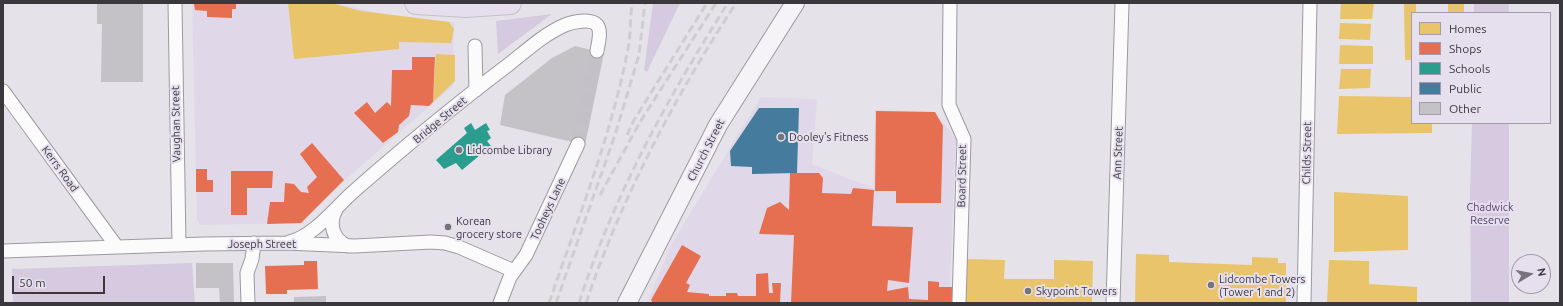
<!DOCTYPE html>
<style>
body{margin:0}
#map{position:relative;width:1563px;height:306px;overflow:hidden;background:#e6e2ea;font-family:Ubuntu,sans-serif}
canvas{display:block}
.frame{position:absolute;inset:0;border:4px solid #3a373d;pointer-events:none}
.legend{position:absolute;left:1411px;top:12px;width:140px;height:112px;box-sizing:border-box;background:#e6dfed;border:1px solid #a19ca7;margin:0;padding:5px 7px;list-style:none;font-size:12px;color:#3a373d}
.legend li{display:flex;align-items:center;gap:8px;height:20px}
.legend b{width:20px;border:1px solid #a19ca7}
.north{position:absolute;left:1511px;top:254px;width:40px;height:40px;box-sizing:border-box;background:#e6dfed;border:1px solid #a19ca7;border-radius:50%;rotate:80deg;font-size:11px;font-weight:700;line-height:16px;text-align:center;color:#3a373d}
.north::after{content:'';display:block;margin:auto;width:14px;height:18px;background:#76737a;clip-path:polygon(50% 0,100% 100%,50% 72%,0 100%)}
.scale{position:absolute;left:12px;top:276px;width:93px;height:18px;box-sizing:border-box;border:2px solid #3a373d;border-top:0;padding-left:5px;font-size:12px;line-height:14px;white-space:nowrap;color:#3a373d;-webkit-text-stroke:3px #e6dfed;paint-order:stroke}
</style>
<div id="map">
<canvas width="1563" height="306"></canvas>
<div class="frame"></div>
<ul class="legend">
<li><b style="height:11px;background:#e9c46a"></b>Homes</li>
<li><b style="height:11px;background:#e76f51"></b>Shops</li>
<li><b style="height:11px;background:#2a9d8f"></b>Schools</li>
<li><b style="height:11px;background:#457b9d"></b>Public</li>
<li><b style="height:11px;background:#c4c1c7"></b>Other</li>
</ul>
<div class="north">N</div>
<div class="scale">50 m</div>
</div>
<script>
const context = document.querySelector('canvas').getContext('2d');
context.lineJoin = 'round';
function fillPath(path, color) {
  context.fillStyle = color;
  context.fill(path, 'evenodd');
}
function stroke(path, color, width, dash) {
  context.strokeStyle = color;
  context.lineWidth = width;
  context.lineCap = dash ? 'butt' : 'round';
  context.setLineDash(dash || []);
  context.stroke(path);
}
function write(font, color, halo, rows, align = 'center') {
  context.font = font + ' Ubuntu,sans-serif';
  context.lineWidth = 4;
  context.setLineDash([]);
  context.textBaseline = 'middle';
  context.strokeStyle = halo;
  context.fillStyle = color;
  for (const [text, x, y, turn = 0] of rows) {
    context.save();
    context.translate(x, y);
    context.rotate((+turn || 0) * Math.PI / 180);
    context.textAlign = isNaN(turn) ? turn : align;
    if (halo) context.strokeText(text, 0, 0);
    context.fillText(text, 0, 0);
    context.restore();
  }
}
const built = new Path2D(`
 M192 3H334L403 18 454 22 453 86 328 195 301 223 200 225 197 220Z
 M761 97 817 99 812 164 873 188 875 110 935 112 956 139 949 303H647L672 243Z`);
const green = new Path2D(`
 M653 3H680L647 72 644 70Z
 M1474 3H1509V13H1474Z
 M552 14 498 54 496 21Z
 M1472 123H1509V303H1471L1470 193Z
 M192 263 195 303H13L12 269Z`);
const homes = new Path2D(`
 M288 3H331L361 11 449 22 454 29 451 43 399 42V49L294 59Z
 M1341 3H1374L1372 19H1340Z
 M1404 3H1416V13H1412V60H1405Z
 M1448 3H1464V13H1448Z
 M1340 23 1371 24 1370 40 1339 39Z
 M1340 45 1373 46V64H1339Z
 M436 54 455 55V81L433 102Z
 M1341 69H1371L1370 88 1339 89Z
 M1339 96 1412 97V123H1432V133L1337 134Z
 M1334 192 1408 196V250L1334 252Z
 M1136 254 1169 255V262L1252 265V257L1278 258V263H1286V303H1135Z
 M965 259 1005 260 1004 279H1054V260L1093 261 1092 303H964Z
 M1329 260 1369 261V284L1417 287V303H1327Z`);
const shops = new Path2D(`
 M201 3H236V9H232V18L207 17V11L195 10 194 4Z
 M412 57H435L433 102 429 106 411 105 409 116 399 125 398 132 383 143 354 113 367 102 375 113 387 102 391 106 392 70H412Z
 M876 111 935 112 943 126 941 203H896V191H875Z
 M312 143 344 180 301 223 267 224 270 202H284L285 183 294 184 301 192 309 193 307 187 317 177 300 154Z
 M196 169H207V180H213V192H196Z
 M231 171H273L272 188H247V215H231Z
 M790 173H819L823 178 822 193 851 194 853 188 874 190 872 226 913 227 909 283 888 280 887 291 908 287 909 299 928 300V281L939 282V287H956V303H791L794 235 759 234 767 208 780 202 789 210Z
 M682 245 701 256 686 283 690 285 687 292 709 294V296H726V293H737L738 296H756V274L768 273 769 293H773L772 283H781L780 303H653L651 300Z
 M304 261H317L318 289 287 290V294H266L265 266 304 265Z`);
const schools = new Path2D(`
 M471 123 475 130 486 123 490 130 487 131 491 138 487 141 491 146 462 170 456 163 444 169 436 160 467 133 464 128Z`);
const public = new Path2D(`
 M759 108H799L797 173 752 174V167L731 166 730 151Z`);
const building = new Path2D(`
 M97 3H143V82H101L102 24H97Z
 M575 46 604 53 585 145 500 125 505 95 552 58Z
 M196 263H233L234 303H220L219 288H196Z
 M326 296V303H294V297Z`);
const streetTunnel = new Path2D(`
 M578 144 597 51`);
const street = new Path2D(`
 M175 3 179 245
 M950 3 949 105 964 139 959 303
 M475 46 476 90
 M3 91 117 247
 M337 208C328 222 332 240 348 246
 M289 242C313 237 335 208 353 192 403 148 455 105 508 65 526 51 544 34 565 25 572 22 591 18 597 25 602 31 598 44 597 51
 M3 251 204 244 286 243 355 246 431 242 445 243 459 247 514 271
 M248 303 247 273 252 259 254 243
 M500 303 510 277 526 255 578 144
 M1113 303 1122 3
 M1304 303 1310 3`);
const secondary = new Path2D(`
 M627 303 718 125 795 3`);
const highway = new Path2D(`
 M416 3 466 6 510 3`);
const rail = new Path2D(`
 M627 135 634 120 707 3
 M600 195 640 122 716 3
 M549 303C577 221 610 139 627 54 631 38 630 20 632 3
 M556 303 615 135 639 55 645 3
 M579 303C613 197 668 97 728 3
 M586 303C622 196 675 97 736 3`);
const markers = [
 [781,137,4,"#76737a"],
 [459,150,4,"#76737a"],
 [448,227,4,"#76737a"],
 [1211,285,4,"#76737a"],
 [1028,291,4,"#76737a"]
];
const streetNames = [
 ["Bridge Street",440,120,-40],
 ["Vaughan Street",176,124,-91],
 ["Church Street",706,150,-63],
 ["Ann Street",1118,153,-88],
 ["Childs Street",1307,153,-89],
 ["Kerrs Road",60,169,54],
 ["Board Street",962,176,-89],
 ["Tooheys Lane",548,209,-65],
 ["Joseph Street",262,244]
];
const poiNames = [
 ["Dooley's Fitness",789,137],
 ["Lidcombe Library",467,150],
 ["Korean",456,221],
 ["grocery store",456,234],
 ["Lidcombe Towers",1219,279],
 ["(Tower 1 and 2)",1219,292],
 ["Skypoint Towers",1036,291]
];
const parkNames = [
 ["Chadwick",1490,207],
 ["Reserve",1490,220]
];
fillPath(built, '#e0d8e8');
fillPath(green, '#d5cadf');
fillPath(homes, '#e9c46a');
fillPath(shops, '#e76f51');
fillPath(schools, '#2a9d8f');
fillPath(public, '#457b9d');
fillPath(building, '#c4c1c7');
stroke(streetTunnel, '#c4c0c7', 13, [13, 6]);
stroke(street, '#9c999f', 15);
stroke(secondary, '#9c999f', 20);
stroke(highway, '#c4c1c6', 24);
stroke(street, '#fbfbfc', 13);
stroke(secondary, '#f5f2f8', 18);
stroke(highway, '#e6deed', 22);
stroke(rail, '#ceced0', 3, [8, 4]);
for (const [x, y, r, color] of markers) {
  const dot = new Path2D();
  dot.arc(x, y, r, 0, 2 * Math.PI);
  context.fillStyle = color;
  context.fill(dot);
  stroke(dot, '#e6dfed', 1.5);
}
write('11px', '#3a373d', '#e6dfed', streetNames);
write('11px', '#3a373d', '#e6dfed', poiNames, 'left');
write('11px', '#573e6b', '#e6dfed', parkNames);
</script>
